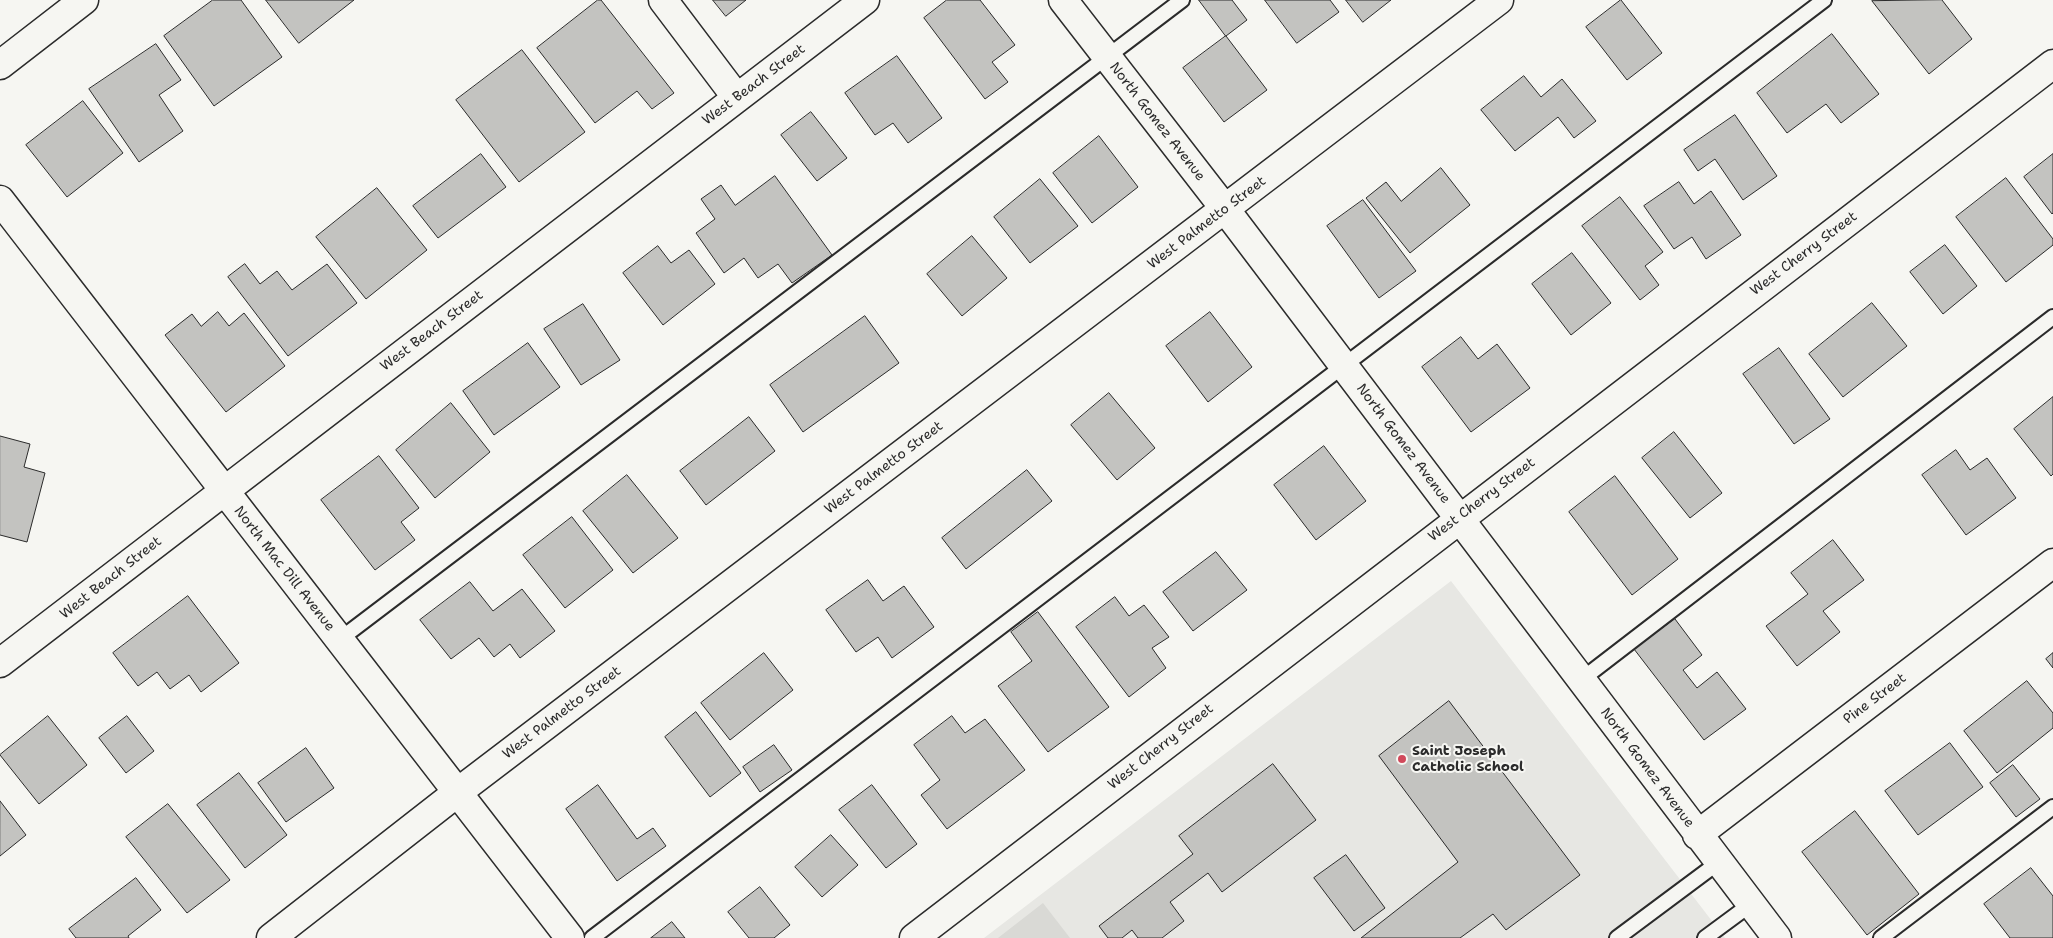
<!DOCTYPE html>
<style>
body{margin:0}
canvas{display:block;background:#f6f6f2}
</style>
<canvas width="2053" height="938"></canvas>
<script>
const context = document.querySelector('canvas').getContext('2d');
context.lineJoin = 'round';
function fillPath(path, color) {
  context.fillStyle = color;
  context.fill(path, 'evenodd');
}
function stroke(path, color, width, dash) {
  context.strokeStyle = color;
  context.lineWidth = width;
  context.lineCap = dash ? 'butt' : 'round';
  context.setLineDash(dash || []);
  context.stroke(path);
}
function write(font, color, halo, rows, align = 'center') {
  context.font = font + ' "Shantell Sans",sans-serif';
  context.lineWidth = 4;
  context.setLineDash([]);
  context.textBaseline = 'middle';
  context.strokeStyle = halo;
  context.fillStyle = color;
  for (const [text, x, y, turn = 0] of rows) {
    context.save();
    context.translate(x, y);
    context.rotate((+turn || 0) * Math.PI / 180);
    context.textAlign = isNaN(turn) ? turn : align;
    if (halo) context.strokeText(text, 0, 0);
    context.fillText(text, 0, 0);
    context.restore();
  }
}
const built = new Path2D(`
 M1451 581 1725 938H984Z`);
const green = new Path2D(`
 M1043 903 1070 938H998Z`);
const building = new Path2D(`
 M213 0H241L282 57 214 106 164 36Z
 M266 0H354L299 43Z
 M598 0H601L674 93 652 109 637 91 595 123 537 48Z
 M713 0H746L726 16Z
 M947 0H980L1015 45 992 62 1008 82 985 99 924 18Z
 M1199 0H1232L1247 20 1226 36Z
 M1265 0H1330L1339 12 1297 43Z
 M1346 0H1391L1363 22Z
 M1621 0 1662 53 1627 80 1586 27Z
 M1942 0 1972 39 1929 74 1872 1Z
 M1832 34 1879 94 1841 123 1826 104 1787 133 1757 93Z
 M1226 36 1267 90 1224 122 1183 68Z
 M156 44 181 80 159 95 183 131 139 162 89 89Z
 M522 50 585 132 519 182 456 100Z
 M897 56 942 118 908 143 893 123 875 135 845 93Z
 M1524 76 1541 97 1562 79 1596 121 1574 138 1558 117 1515 151 1481 110Z
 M83 101 123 153 67 197 26 145Z
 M811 112 847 158 817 181 781 135Z
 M1735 115 1777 176 1743 200 1715 159 1698 171 1684 150Z
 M1099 136 1138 187 1092 223 1053 173Z
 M481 154 506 187 438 238 413 206Z
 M2053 154V213L2052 214 2024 177Z
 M1441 168 1470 205 1410 253 1366 198 1386 182 1401 201Z
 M775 176 832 255 792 283 778 264 758 278 744 258 724 273 696 233 715 219 701 199 721 185 735 205Z
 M2006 178 2053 239V245L2006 282 1956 217Z
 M1040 179 1078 226 1030 263 994 217Z
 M1679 182 1694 204 1711 191 1741 235 1706 259 1692 237 1674 249 1644 206Z
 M377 188 427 250 366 299 316 237Z
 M1620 197 1663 252 1645 266 1659 285 1640 300 1582 226Z
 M1363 200 1416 271 1379 298 1327 226Z
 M972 236 1007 278 962 316 927 274Z
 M1945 245 1977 286 1943 314 1910 272Z
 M658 246 671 263 689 250 715 284 663 325 623 273Z
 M1572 253 1611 303 1571 335 1532 284Z
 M245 264 260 284 277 271 292 290 327 264 357 303 288 356 228 277Z
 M1872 303 1907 346 1843 397 1809 354Z
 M583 304 620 360 581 385 544 329Z
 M218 312 229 326 244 313 285 366 226 412 165 335 192 314 201 326Z
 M1210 312 1252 367 1208 402 1166 346Z
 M865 316 899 363 803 432 770 385Z
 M1461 337 1478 359 1497 344 1530 388 1471 432 1422 367Z
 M528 343 560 387 494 435 463 391Z
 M1779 348 1830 419 1794 444 1743 374Z
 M1109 393 1155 448 1117 480 1071 425Z
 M2053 397V474L2051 476 2014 429Z
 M451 403 490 452 435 498 396 450Z
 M749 417 775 451 706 505 680 471Z
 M1674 432 1722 493 1690 518 1642 458Z
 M0 436 30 444 24 467 45 473 27 542 0 535Z
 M1324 446 1366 501 1316 540 1274 485Z
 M1956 450 1970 470 1987 458 2016 498 1966 535 1922 475Z
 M379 456 419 508 401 522 415 540 375 570 321 500Z
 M1027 470 1052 501 966 569 942 538Z
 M627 475 678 538 633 573 583 511Z
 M1615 476 1678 559 1632 595 1569 512Z
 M572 517 613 570 565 608 523 555Z
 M1833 540 1864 580 1823 611 1840 632 1797 666 1766 626 1808 594 1791 573Z
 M1216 552 1247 590 1193 631 1163 592Z
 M868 580 883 601 904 586 934 627 892 658 878 637 856 652 826 610Z
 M470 582 493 611 522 589 555 631 520 658 510 644 494 657 479 638 451 659 420 620Z
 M188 596 239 663 201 692 189 675 170 689 157 672 138 686 113 653Z
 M1115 597 1129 616 1144 605 1169 637 1152 648 1166 668 1129 697 1076 627Z
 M1038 612 1109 707 1048 752 998 686 1032 661 1011 632Z
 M1675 619 1702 655 1683 670 1697 688 1717 672 1746 709 1704 740 1634 649Z
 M764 653 793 690 730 740 701 703Z
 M2053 653V668L2046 659Z
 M2027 681 2053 713V728L1997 773 1964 731Z
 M1449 701 1580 875 1506 930 1493 914 1460 938H1361L1458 862 1379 756Z
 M696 712 741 773 710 797 665 737Z
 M48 716 87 765 39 804 0 755Z
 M127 716 154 751 126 773 99 738Z
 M952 716 965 733 985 719 1025 770 947 829 921 795 940 780 914 745Z
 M1950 743 1983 787 1918 835 1885 791Z
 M774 745 792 770 760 792 743 767Z
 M306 748 334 788 286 822 258 783Z
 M1273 764 1316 820 1222 892 1208 873 1170 902 1184 921 1162 938H1138L1132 930 1122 938H1108L1099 926 1193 854 1179 836Z
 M2013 765 2040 799 2016 817 1990 783Z
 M239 773 287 835 245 868 197 805Z
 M598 785 637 839 653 828 666 846 617 881 566 809Z
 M872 785 917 844 886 868 839 810Z
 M0 801 26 835 0 856Z
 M168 804 230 880 187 913 126 837Z
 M1855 811 1919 894 1867 935 1802 852Z
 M831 835 858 865 822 897 795 867Z
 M1346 855 1385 908 1354 931 1314 878Z
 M2031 868 2053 896V938H2010L1984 904Z
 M136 878 161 910 128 936 129 938H76L69 929Z
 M760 887 790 925 774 938H749L728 912Z
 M672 922 685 938H651Z`);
const lane = new Path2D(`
 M339 640 1182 0
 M1581 680 2053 317
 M592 938 1824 0
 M1617 938 1719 862
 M1705 938 1751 904
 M1881 938 2053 807`);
const street = new Path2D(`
 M663 0 737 98
 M1063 0 1225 209 1777 938
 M0 65 84 0
 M0 663 865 0
 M1697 835 2053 563
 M271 938 458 792 1499 0
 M914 938 2053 64`);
const secondary = new Path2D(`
 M0 200 570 938`);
const markers = [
 [1402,759,5,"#d1495b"]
];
const streetNames = [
 ["West Beach Street",754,85,-37],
 ["North Gomez Avenue",1157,122,52],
 ["West Palmetto Street",1207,223,-37],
 ["West Cherry Street",1804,254,-37],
 ["West Beach Street",432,331,-37],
 ["North Gomez Avenue",1403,444,53],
 ["West Palmetto Street",884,468,-37],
 ["West Cherry Street",1482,500,-37],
 ["North Mac Dill Avenue",284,569,52],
 ["West Beach Street",111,578,-38],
 ["Pine Street",1875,699,-37],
 ["West Palmetto Street",562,713,-37],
 ["West Cherry Street",1161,747,-38],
 ["North Gomez Avenue",1647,768,53]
];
const poiNames = [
 ["Saint Joseph",1412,751],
 ["Catholic School",1412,767]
];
fillPath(built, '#e7e7e3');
fillPath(green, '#d9d9d5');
fillPath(building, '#c3c3c0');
stroke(building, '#2b2b2b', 1);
stroke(lane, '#2b2b2b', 18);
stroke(street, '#2b2b2b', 31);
stroke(secondary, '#2b2b2b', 31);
stroke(lane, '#f6f6f2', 14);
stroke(street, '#f6f6f2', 28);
stroke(secondary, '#f6f6f2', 28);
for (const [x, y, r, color] of markers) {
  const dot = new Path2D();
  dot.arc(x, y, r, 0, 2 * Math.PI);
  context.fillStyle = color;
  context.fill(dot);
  stroke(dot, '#f6f6f2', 2);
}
write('14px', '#2b2b2b', '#f6f6f2', streetNames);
write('bold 14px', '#2b2b2b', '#f6f6f2', poiNames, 'left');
</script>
